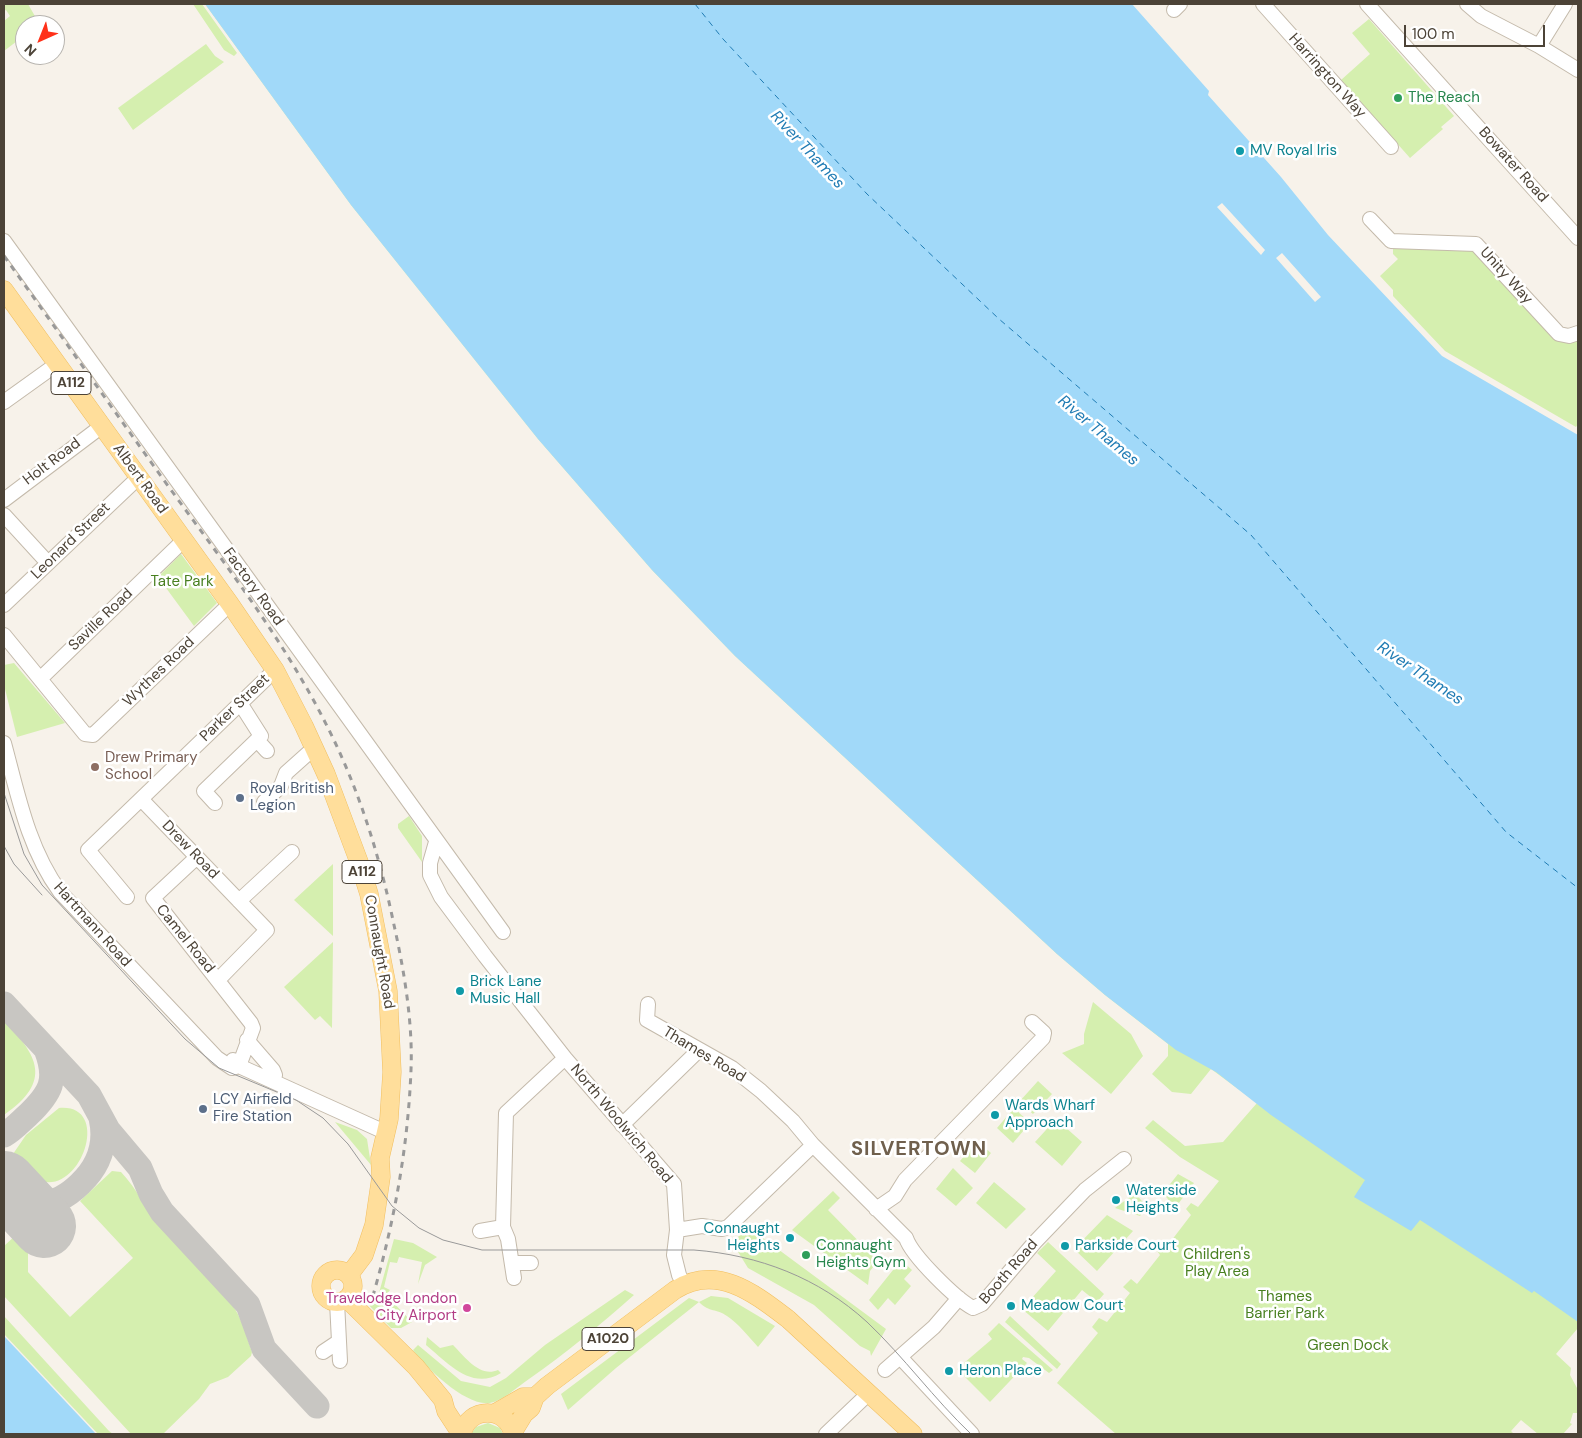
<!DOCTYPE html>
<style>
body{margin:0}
#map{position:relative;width:1582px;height:1438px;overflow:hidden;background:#f7f2ea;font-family:"DM Sans",sans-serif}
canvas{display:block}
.frame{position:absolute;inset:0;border:5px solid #4c4337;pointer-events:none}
.north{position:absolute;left:15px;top:15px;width:50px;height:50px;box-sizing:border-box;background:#fff;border:1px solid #b7b4af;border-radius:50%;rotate:224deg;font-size:14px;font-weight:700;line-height:20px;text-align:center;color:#4c4337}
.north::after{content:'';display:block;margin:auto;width:18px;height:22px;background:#ff3119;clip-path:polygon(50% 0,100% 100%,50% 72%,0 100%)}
.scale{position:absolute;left:1404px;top:25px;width:141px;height:22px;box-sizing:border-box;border:2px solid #4c4337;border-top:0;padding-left:6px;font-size:15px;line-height:18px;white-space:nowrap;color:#4c4337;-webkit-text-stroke:4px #fff;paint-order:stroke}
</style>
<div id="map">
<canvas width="1582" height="1438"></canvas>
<div class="frame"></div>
<div class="north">N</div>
<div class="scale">100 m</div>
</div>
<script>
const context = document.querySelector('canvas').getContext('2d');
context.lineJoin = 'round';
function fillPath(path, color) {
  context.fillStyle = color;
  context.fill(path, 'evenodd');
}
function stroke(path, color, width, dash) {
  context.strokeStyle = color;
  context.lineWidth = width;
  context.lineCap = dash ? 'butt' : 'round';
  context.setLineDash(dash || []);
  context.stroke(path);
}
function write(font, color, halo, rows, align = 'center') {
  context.font = font + ' "DM Sans",sans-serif';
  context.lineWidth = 5;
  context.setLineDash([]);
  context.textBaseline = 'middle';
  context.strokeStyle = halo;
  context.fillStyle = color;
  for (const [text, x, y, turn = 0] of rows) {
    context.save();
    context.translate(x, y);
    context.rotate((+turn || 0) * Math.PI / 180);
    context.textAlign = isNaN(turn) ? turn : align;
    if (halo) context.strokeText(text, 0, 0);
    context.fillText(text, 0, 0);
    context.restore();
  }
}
const green = new Path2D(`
 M4 4H28L40 25H25V35L4 51V21L10 16 6 10 4 11Z
 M193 4H202L237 53 234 56 224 50Z
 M205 4 1578 1140V1328L1556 1354 1571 1368 1570 1375 1577 1388V1413H1573L1570 1423 1572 1424 1563 1434H1538L1521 1420 1511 1431 1514 1434H1116L1057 1383 1098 1333 1092 1327 1099 1318 1107 1322 1130 1293 1123 1287 1131 1279 1137 1284 1160 1255 1155 1248 1161 1240 1168 1245 1191 1215 1186 1209 1191 1203 1198 1207 1219 1181 1180 1157 1145 1128 1153 1120 1185 1146 1223 1142 1257 1103 1211 1069 1191 1094 1172 1092 1152 1074 1168 1056V1044L1105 995 1057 954 735 656 652 570 538 439 351 205Z
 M1369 19 1454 116 1441 127 1443 129 1410 158 1341 80 1370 54 1352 33Z
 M206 44 215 56 224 62 133 130 118 108Z
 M1393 247 1475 248 1553 335 1578 337V424L1576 427 1445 351 1393 296V290L1380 276 1398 259 1393 254Z
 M181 554 217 603 194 626 158 577Z
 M14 663 65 723 17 737 4 685V665Z
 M409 816 422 836V862L398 828V824Z
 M333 864V936L294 900Z
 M333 942 332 1028 320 1016 315 1020 284 987Z
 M1093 1002 1131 1034 1143 1056 1111 1094 1062 1053 1084 1044V1034Z
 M4 1020C38 1056 53 1081 4 1115Z
 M1038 1081 1052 1094 1033 1114 1019 1102Z
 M59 1108C112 1103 82 1194 41 1181 31 1178 20 1162 13 1154L26 1135Z
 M1014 1108 1030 1123 1013 1143 997 1128Z
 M1056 1119 1082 1142 1062 1166 1035 1142Z
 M335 1122 357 1130 367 1139 371 1165Z
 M977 1141 991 1153 975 1173 960 1161Z
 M953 1168 973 1188 956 1206 936 1189Z
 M112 1171 121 1172C137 1189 145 1208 161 1226 183 1253 218 1280 235 1309 243 1322 247 1338 252 1352L251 1356 228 1377 210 1384 199 1399 163 1434H131L4 1296V1246L17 1234 28 1246V1272L70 1317 133 1258 80 1201Z
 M1178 1174 1194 1183 1175 1208 1163 1193Z
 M994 1182 1026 1209 1006 1229 976 1203Z
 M833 1191 840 1198 828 1210 878 1261 870 1271 868 1285 792 1230Z
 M1135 1193 1147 1207 1140 1216 1115 1208Z
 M1107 1215 1133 1231 1097 1271 1074 1249Z
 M748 1227 886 1329 871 1356 870 1351 860 1346 814 1305 748 1268 735 1247 736 1239Z
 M394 1239 413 1243 437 1257 425 1265 418 1284 422 1262 399 1257 397 1263 390 1262 384 1287 390 1290 386 1295 412 1322 401 1328H391L363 1299 364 1296 377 1300Z
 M1048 1242 1104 1294 1097 1302 1082 1290 1048 1331 1022 1309 1056 1271 1037 1253Z
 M901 1260 912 1270 904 1279 911 1286 895 1305 888 1298 878 1310 869 1300Z
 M625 1290 634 1295C600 1325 566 1353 529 1379 517 1387 504 1400 490 1403 467 1407 426 1368 413 1350L418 1345 461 1381 490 1387 506 1378 545 1345Z
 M711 1296 728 1298 775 1326 758 1347C749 1337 738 1323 727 1316 716 1308 710 1313 699 1302L616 1368 568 1410 561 1394 689 1298 699 1302Z
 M4 1316 109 1431 113 1434H98L4 1334Z
 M1010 1316 1061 1364 1057 1369 1005 1322Z
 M999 1323 1053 1370 1049 1373 1029 1358 1023 1357 1022 1359 1027 1363 990 1402 957 1369 992 1339 988 1334Z
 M427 1337 440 1348 453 1345C465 1357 480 1378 498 1370L501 1373C471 1391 448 1363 426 1345Z
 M488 1423 500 1428 503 1434H471L476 1427Z`);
const water = new Path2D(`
 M205 4H1132L1209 91 1208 95 1281 177 1328 235 1442 356 1578 435V1322L1534 1291 1532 1293 1420 1220 1411 1231 1354 1197 1365 1180 1271 1115 1216 1072 1176 1050 1105 995 1057 954 735 656 652 570 538 439 351 205Z
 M4 1336 96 1434H4Z`);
const pier = new Path2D(`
 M1222 203 1265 250 1261 255 1217 207Z
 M1282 253 1321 297 1315 302 1276 258Z`);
const ferry = new Path2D(`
 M695 4 723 39 867 194 999 319 1251 535 1506 832 1578 888`);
const taxiway = new Path2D(`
 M4 1004 89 1095 108 1130 140 1168 151 1194 162 1212 248 1305 264 1349 317 1406
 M4 1135C13 1130 20 1122 28 1115 51 1093 58 1080 46 1049
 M4 1182C29 1209 53 1210 80 1184 99 1166 107 1144 101 1118`);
const runway = new Path2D(`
 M4 1183 44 1226`);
const minor = new Path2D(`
 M1263 4 1391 147
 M1367 4 1578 238
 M1467 4 1481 16 1539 46 1578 70
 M1174 10 1180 4
 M1539 46 1565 4
 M1370 219 1391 241 1476 244 1559 334 1569 336 1578 333
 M4 241 503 932
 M4 402 57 364
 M4 500 102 426
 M4 515 48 563
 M4 605 139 477
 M4 635 85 734 93 735 230 604
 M40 679 184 540
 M257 740 267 751
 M4 743C18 795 28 848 60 892L217 1058 232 1068 239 1066
 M141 799 267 930 218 980
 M264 802 281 786 286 773 314 748
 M215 803 204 791 261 736 240 703
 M436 842 430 863V875L441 897 485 956 565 1058 674 1184 677 1230 674 1255 679 1275 684 1285
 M197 857 153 898 251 1023 253 1028 239 1066
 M127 897 88 850 275 670
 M239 901 292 852
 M648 1004 647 1020 732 1068 761 1091 793 1121 813 1145 906 1238C912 1256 956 1299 973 1308L982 1304 1035 1242 1085 1190 1124 1159
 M247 1040 273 1070 275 1075 273 1081
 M233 1060 239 1066 387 1133
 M622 1125 699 1050
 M876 1209 895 1196 905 1180 1043 1038 1044 1033 1032 1022
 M677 1230 702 1226 722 1229 728 1227 813 1145
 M480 1231 503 1227
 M512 1263H531
 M514 1278 508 1239 503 1227 506 1113 565 1058
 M337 1302 340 1361
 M323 1352 338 1342
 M900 1357 972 1434
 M885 1370 934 1327 959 1298
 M826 1434 868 1394`);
const major = new Path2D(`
 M4 290 230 604 275 670 304 726 326 774 359 862 369 894 388 991 392 1072 389 1119 380 1158 381 1177 374 1225 364 1255 349 1275
 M321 1286a16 16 0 1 1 32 0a16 16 0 1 1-32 0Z
 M347 1299 416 1367 443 1400 446 1411 461 1434
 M495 1413 523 1397H535
 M513 1432 524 1414 531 1408 535 1397 547 1386 675 1290C717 1263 755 1294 788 1319L913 1434
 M462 1434C468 1406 507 1406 513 1434`);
const tram = new Path2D(`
 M4 793 24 854 42 885 185 1039 219 1068 296 1100 323 1118 348 1144 392 1206 419 1228 443 1240 482 1250H694C759 1255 819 1278 867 1322 904 1357 934 1399 971 1434
 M4 846 14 864 42 895`);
const rail = new Path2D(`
 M4 256C57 330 110 405 163 479 221 559 283 638 327 726 359 789 380 857 394 925 404 970 413 1023 411 1070 408 1147 394 1224 372 1299`);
const markers = [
 [1398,98,5,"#2e9e5b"],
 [1240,151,5,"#0f9aa8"],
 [95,767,5,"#8d6e63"],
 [240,798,5,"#5c6f8a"],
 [460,991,5,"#0f9aa8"],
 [203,1109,5,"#5c6f8a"],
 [995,1115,5,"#0f9aa8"],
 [1116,1200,5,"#0f9aa8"],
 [790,1238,5,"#0f9aa8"],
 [1065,1246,5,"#0f9aa8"],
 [806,1255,5,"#2e9e5b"],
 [1011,1306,5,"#0f9aa8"],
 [467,1308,5,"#d1479c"],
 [949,1371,5,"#0f9aa8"]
];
const shields = [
 [71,383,40],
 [362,872,40],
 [608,1339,52]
];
const shieldNames = [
 ["A112",71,383],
 ["A112",362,872],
 ["A1020",608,1339]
];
const streetNames = [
 ["Harrington Way",1327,76,48],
 ["Bowater Road",1513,165,48],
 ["Unity Way",1506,276,48],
 ["Holt Road",52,462,-37],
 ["Albert Road",140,479,54],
 ["Leonard Street",71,541,-44],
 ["Factory Road",253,587,54],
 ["Saville Road",101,620,-44],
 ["Wythes Road",159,672,-44],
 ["Parker Street",235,708,-44],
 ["Drew Road",190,850,46],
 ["Hartmann Road",92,925,48],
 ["Camel Road",185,939,51],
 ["Connaught Road",379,952,80],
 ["Thames Road",704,1055,31],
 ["North Woolwich Road",621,1124,50],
 ["Booth Road",1009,1272,-49]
];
const leisureNames = [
 ["The Reach",1408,98],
 ["Connaught",816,1246],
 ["Heights Gym",816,1263]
];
const cultureNames = [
 ["MV Royal Iris",1250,151],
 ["Brick Lane",470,982],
 ["Music Hall",470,999],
 ["Wards Wharf",1005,1106],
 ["Approach",1005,1123],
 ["Waterside",1126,1191],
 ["Heights",1126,1208],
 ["Connaught",780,1229,"right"],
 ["Heights",780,1246,"right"],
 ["Parkside Court",1075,1246],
 ["Meadow Court",1021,1306],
 ["Heron Place",959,1371]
];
const parkNames = [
 ["Tate Park",182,582],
 ["Children's",1217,1255],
 ["Play Area",1217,1272],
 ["Thames",1285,1297],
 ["Barrier Park",1285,1314],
 ["Green Dock",1348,1346]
];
const educationNames = [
 ["Drew Primary",105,758],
 ["School",105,775]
];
const serviceNames = [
 ["Royal British",250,789],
 ["Legion",250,806],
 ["LCY Airfield",213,1100],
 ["Fire Station",213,1117]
];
const hotelNames = [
 ["Travelodge London",457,1299],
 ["City Airport",457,1316]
];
const waterNames = [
 ["River Thames",807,150,47],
 ["River Thames",1098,431,40],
 ["River Thames",1420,674,34]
];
const districtNames = [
 ["SILVERTOWN",919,1150]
];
fillPath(green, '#d5efaf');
fillPath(water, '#a1d9f9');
fillPath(pier, '#f7f2ea');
stroke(ferry, '#207cb4', 1, [6, 5]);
stroke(taxiway, '#c8c6c2', 25);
stroke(runway, '#c8c6c2', 64);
stroke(minor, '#c4baab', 16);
stroke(major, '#f1be5e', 19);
stroke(minor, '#fff', 14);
stroke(major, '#ffde9b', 18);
stroke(tram, '#999', 1);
stroke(rail, '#999', 3, [6, 6]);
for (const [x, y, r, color] of markers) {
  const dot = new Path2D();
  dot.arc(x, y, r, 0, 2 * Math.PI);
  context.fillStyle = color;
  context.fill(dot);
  stroke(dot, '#fff', 2);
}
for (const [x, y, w] of shields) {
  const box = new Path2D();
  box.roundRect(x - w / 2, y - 11.5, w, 23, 4);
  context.fillStyle = '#fff';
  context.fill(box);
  stroke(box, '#4c4337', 1);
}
write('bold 14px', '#4c4337', null, shieldNames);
write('15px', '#4c4337', '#fff', streetNames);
write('15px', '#27864d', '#fff', leisureNames, 'left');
write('15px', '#0d838f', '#fff', cultureNames, 'left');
write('15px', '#498021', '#fff', parkNames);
write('15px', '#785e54', '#fff', educationNames, 'left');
write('15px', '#4e5e75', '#fff', serviceNames, 'left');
write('15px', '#b23c85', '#fff', hotelNames, 'right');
write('italic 16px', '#207cb4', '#fff', waterNames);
context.letterSpacing = '1px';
write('bold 20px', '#70604d', '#fff', districtNames);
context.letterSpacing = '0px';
</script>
